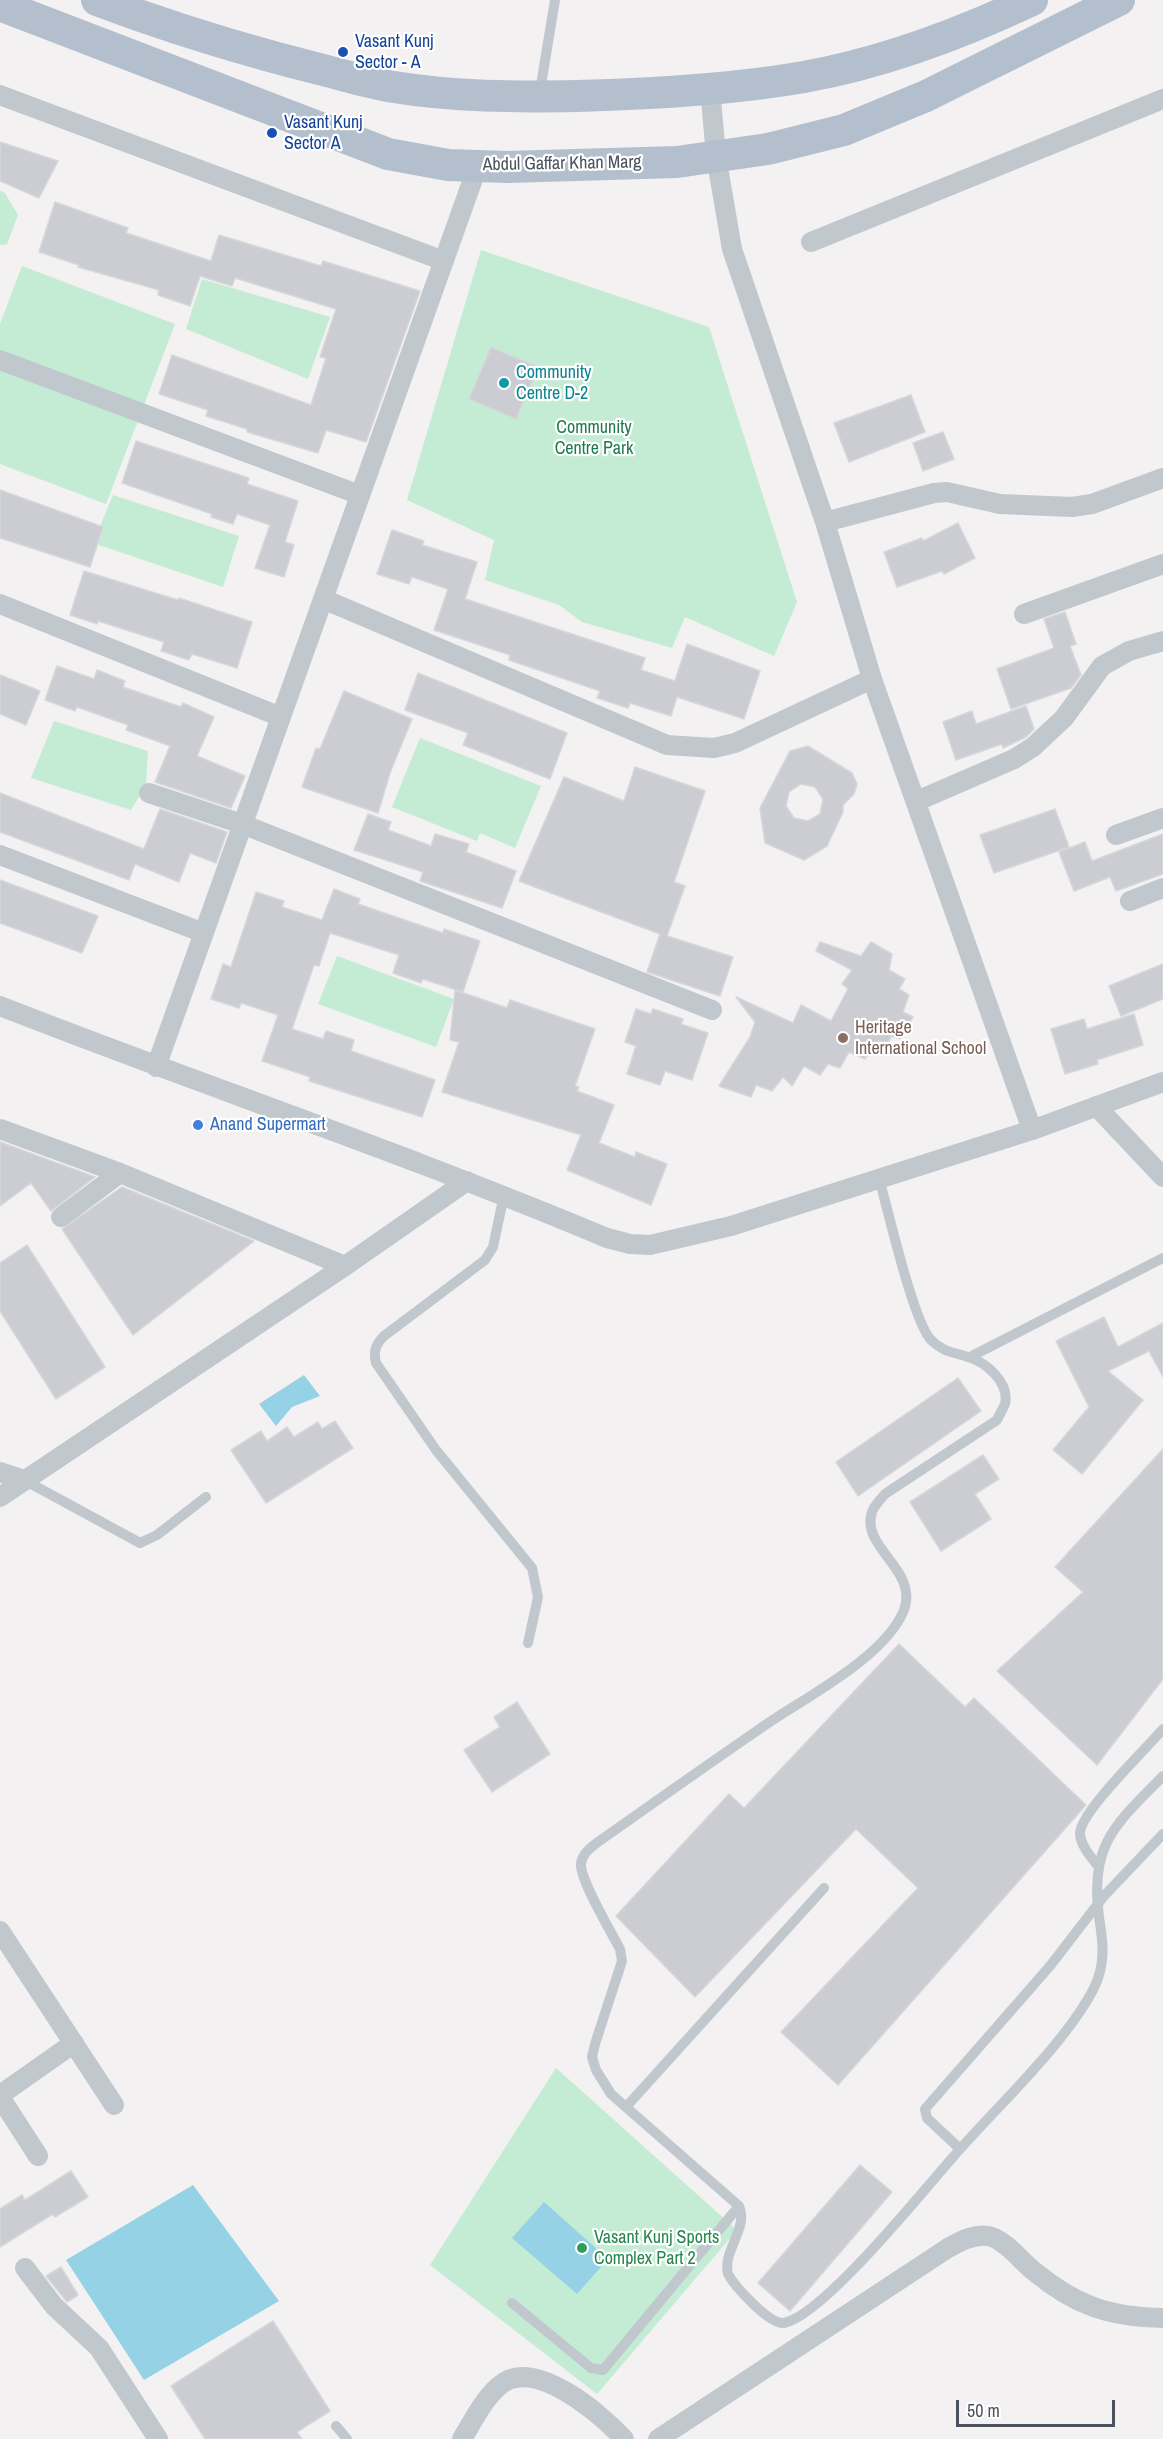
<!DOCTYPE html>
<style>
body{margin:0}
#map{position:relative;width:1163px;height:2439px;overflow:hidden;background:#f3f1f1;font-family:"Archivo Narrow",sans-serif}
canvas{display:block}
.scale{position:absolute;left:956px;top:2400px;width:159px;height:27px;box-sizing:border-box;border:3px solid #4a535d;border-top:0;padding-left:8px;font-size:18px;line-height:21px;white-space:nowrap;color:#4a535d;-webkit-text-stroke:4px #fff;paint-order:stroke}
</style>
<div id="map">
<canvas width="1163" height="2439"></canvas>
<div class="scale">50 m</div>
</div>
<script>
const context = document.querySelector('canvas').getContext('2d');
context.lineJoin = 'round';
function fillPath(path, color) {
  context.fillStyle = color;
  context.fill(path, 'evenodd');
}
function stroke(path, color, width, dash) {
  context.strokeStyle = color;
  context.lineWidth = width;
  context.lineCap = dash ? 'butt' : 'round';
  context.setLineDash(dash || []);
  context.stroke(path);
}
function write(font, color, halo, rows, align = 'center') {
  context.font = font + ' "Archivo Narrow",sans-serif';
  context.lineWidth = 4.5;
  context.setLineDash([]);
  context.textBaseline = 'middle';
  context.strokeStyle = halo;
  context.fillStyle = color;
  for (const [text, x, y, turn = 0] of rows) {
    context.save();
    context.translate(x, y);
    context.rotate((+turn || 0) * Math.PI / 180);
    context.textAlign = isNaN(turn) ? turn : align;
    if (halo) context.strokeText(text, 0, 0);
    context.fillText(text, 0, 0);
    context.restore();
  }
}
const green = new Path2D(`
 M0 191 5 193 18 215 7 244 0 245Z
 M481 250 709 327 797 602 774 656 685 617 672 648 582 622 559 605 485 580 494 540 407 500Z
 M22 266 175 324 106 504 0 464V324Z
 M202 279 330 317 308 379 186 329Z
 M113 495 239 536 223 587 93 543Z
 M54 721 148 751 146 785 131 810 31 778Z
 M420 738 541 786 515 848 480 833 477 841 392 807Z
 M337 956 454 999 436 1047 318 1004Z
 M556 2068 737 2230 597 2394 430 2265Z`);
const water = new Path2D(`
 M304 1375 320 1396 292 1407 276 1426 259 1404Z
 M193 2185 279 2301 144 2380 66 2260Z
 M544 2202 608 2259 577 2294 512 2238Z`);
const building = new Path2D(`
 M0 142 58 161 39 198 0 181Z
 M55 202 128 228 126 233 211 261 219 235 321 266 323 261 420 291 366 442 326 430 318 453 247 432V429L206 416 208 410 159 394 172 355 311 405 326 358 320 357 336 309 235 278 232 286 200 276 190 306 158 295 159 290 78 267 79 265 39 252Z
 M491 347 538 367 516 419 469 399Z
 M911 395 925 432 849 462 834 423Z
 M943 432 954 459 923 471 913 443Z
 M136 441 249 478 247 484 298 501 285 542 294 545 284 577 255 568 270 525 237 514 233 524 211 517 212 514 122 483Z
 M0 490 103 527 90 567 0 538Z
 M958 523 975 558 944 574 942 571 897 587 884 552 922 538 923 541Z
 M392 530 424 541 422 545 477 562 465 599 645 658 641 670 675 681 687 644 760 671 744 719 677 697 671 716 630 703 628 708 597 698 600 691 509 660 510 655 434 630 448 589 412 577 409 584 377 574Z
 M84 571 178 600 179 598 252 622 237 668 192 654 189 660 161 651 164 642 98 621 97 624 70 615Z
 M1065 612 1076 644 1070 646 1081 675 1071 688 1011 709 997 669 1054 648 1044 619Z
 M57 666 94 679 97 670 125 681 123 687 181 707 183 703 214 717 197 756 245 776 231 808 155 782 170 746 126 730 128 725 77 707 75 711 45 700Z
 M418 673 567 733 550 779 463 745 468 733 405 710Z
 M0 675 40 691 26 725 0 714Z
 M344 691 412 719 390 773 378 813 302 787 316 748 320 749Z
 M1026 706 1034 729 1026 737 1003 748 1002 744 956 760 943 722 972 711 976 724Z
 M808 746 852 773 857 784 854 794 843 805V812L827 846 804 860 765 843 760 808 790 751ZM801 784 815 787 823 799 820 814 808 821 794 818 786 806 789 792Z
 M635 767 705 791 674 882 685 886 667 936 733 957 720 996 647 972 660 934 519 881 564 777 624 801Z
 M0 793 144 849 160 809 227 832 216 863 190 853 179 882 135 864 129 880 0 832Z
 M1055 809 1069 847 994 873 980 835Z
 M368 814 391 822 388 830 431 846 435 834 469 844 466 852 516 871 502 908 420 881 423 872 354 850Z
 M1163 834V874L1116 891 1110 877 1074 891 1059 852 1085 842 1092 861Z
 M0 880 98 916 82 953 0 923Z
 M334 889 360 899 358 904 443 933 444 929 480 941 463 992 423 979 421 983 393 973 399 955 330 933 319 966 314 965 292 1029 323 1039 326 1031 354 1040 351 1051 435 1080 422 1117 309 1081 310 1077 262 1061 278 1015 241 1003 239 1008 211 999 223 964 231 967 256 892 284 901 282 907 322 920Z
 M820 942 861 956 871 942 892 954 889 970 905 979 899 989 909 995 903 1012 913 1017 901 1039 891 1036 888 1044 878 1041 865 1059 849 1052 840 1068 828 1064 820 1075 804 1066 792 1086 783 1077 772 1091 756 1085 751 1097 719 1086 750 1037 755 1022 736 997 793 1023 801 1005 831 1021 848 989 842 984 852 970 816 951Z
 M1163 964V999L1121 1016 1109 986Z
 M455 990 507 1008 510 1000 595 1029 575 1086 579 1087 577 1091 614 1105 599 1143 635 1157 636 1152 667 1164 651 1205 567 1170 581 1135 442 1092 459 1042 450 1040Z
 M636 1009 651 1014 653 1009 683 1019 681 1024 708 1033 692 1080 665 1071 660 1085 627 1074 636 1046 625 1042Z
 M1134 1014 1143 1045 1097 1060 1098 1064 1065 1074 1051 1029 1084 1019 1087 1029Z
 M0 1142 95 1177 51 1211 31 1183 0 1206Z
 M122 1187 254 1241 133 1335 62 1229Z
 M27 1245 105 1367 56 1399 0 1311V1263Z
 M1104 1317 1118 1347 1163 1323V1377L1149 1351 1108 1371 1143 1400 1082 1474 1053 1450 1089 1407 1056 1341Z
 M958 1378 981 1411 858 1496 836 1462Z
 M335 1421 353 1448 266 1503 231 1450 261 1431 267 1441 287 1427 294 1437 318 1422 322 1429Z
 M1163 1449V1679L1097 1765 997 1671 1083 1592 1055 1567Z
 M983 1455 999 1479 975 1494 991 1519 941 1551 910 1502Z
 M899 1644 965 1707 974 1698 1086 1805 838 2085 781 2032 918 1888 856 1829 695 1997 616 1916 729 1794 744 1808Z
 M517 1702 550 1754 492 1792 464 1750 500 1727 494 1717Z
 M860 2165 892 2192 790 2311 758 2283Z
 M71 2171 88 2197 55 2217 53 2214 0 2247V2209L22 2195 25 2200Z
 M61 2267 78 2295 67 2302 46 2276Z
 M273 2321 330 2411 297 2432 302 2439H205L171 2386Z`);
const service = new Path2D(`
 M544 93 542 79 555 0
 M879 1178C888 1210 913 1321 931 1340 943 1352 953 1352 968 1357 986 1362 1010 1383 1005 1404 1003 1409 999 1415 997 1420L885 1494C881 1499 874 1506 872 1512 860 1548 919 1569 904 1610 885 1658 802 1699 761 1728 707 1765 652 1804 598 1842 590 1848 582 1854 581 1864 580 1880 611 1932 620 1949L622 1961 595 2044 592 2057 596 2070 611 2094 739 2206C749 2228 722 2251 728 2274 735 2287 770 2325 784 2323 825 2315 929 2183 961 2148 1002 2102 1067 2041 1094 1988 1106 1964 1103 1941 1099 1917 1089 1844 1116 1824 1163 1776
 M504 1195 493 1247 485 1260 384 1336C376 1344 373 1351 376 1363L436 1450 532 1568 538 1597 528 1643
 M970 1357 1163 1258
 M24 1480 140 1543 157 1535 206 1497
 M1098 1866C1091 1857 1081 1846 1080 1834 1079 1813 1147 1748 1163 1729
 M626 2107 824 1888
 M960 2149 927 2118 925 2109 1050 1966 1104 1896 1163 1834
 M512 2303 591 2368 603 2370 739 2206
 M336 2426 347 2439`);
const minor = new Path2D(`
 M710 88 716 156 732 249 825 522 872 679 1032 1130
 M0 95 444 261
 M811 242 1163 99
 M0 360 360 495
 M825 522 934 493 947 492 1000 504 1072 507 1092 504 1163 478
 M323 599 667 745 714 748 735 743 872 679
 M0 604 281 717
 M1024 614 1163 564
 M149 793 242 824 712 1010
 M917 801 1014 759 1033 747 1064 718 1102 666 1129 651 1163 641
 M1116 835 1163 818
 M0 855 204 933
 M1130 901 1163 888
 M0 1006C202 1085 407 1154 607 1238L630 1244 650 1245 731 1226 1032 1130 1163 1082
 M156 1067 478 165
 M1096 1106 1163 1177
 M0 1129 120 1173 345 1266
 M61 1217 120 1173
 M0 1472 24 1480
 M0 1497 345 1266 467 1181
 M0 1931 114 2105
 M0 2095 74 2043
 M0 2097 38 2156
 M25 2268 54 2306 99 2348 158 2439
 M462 2439C473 2421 483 2400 499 2386 533 2355 601 2414 624 2439
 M658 2439 948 2248C960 2241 977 2232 992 2237 1008 2243 1021 2261 1035 2272 1076 2306 1110 2317 1163 2318`);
const primary = new Path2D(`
 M97 0C171 28 247 51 323 70 347 76 370 83 394 87 455 97 515 97 577 96 652 94 730 90 804 77 882 63 960 34 1032 0
 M0 5 388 154 448 165 508 167 677 162 768 149 844 130 926 96 1119 0`);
const markers = [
 [343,52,6,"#1a4fb4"],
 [272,133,6,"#1a4fb4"],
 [504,383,6,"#0f9aa8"],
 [843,1038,6,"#8d6e63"],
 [198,1125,6,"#3f7fe0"],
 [582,2248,6,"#2e9e5b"]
];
const transitNames = [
 ["Vasant Kunj",355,42],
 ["Sector - A",355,63],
 ["Vasant Kunj",284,123],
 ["Sector A",284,144]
];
const streetNames = [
 ["Abdul Gaffar Khan Marg",562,164,-1]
];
const cultureNames = [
 ["Community",516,373],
 ["Centre D-2",516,394]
];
const parkNames = [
 ["Community",594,428],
 ["Centre Park",594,449]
];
const educationNames = [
 ["Heritage",855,1028],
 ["International School",855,1049]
];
const shopNames = [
 ["Anand Supermart",210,1125]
];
const leisureNames = [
 ["Vasant Kunj Sports",594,2238],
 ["Complex Part 2",594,2259]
];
fillPath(green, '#c4ecd4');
fillPath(water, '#95d2e5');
fillPath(building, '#cbcdd3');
stroke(building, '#d5d7db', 1.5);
stroke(service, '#c0c8ce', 10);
stroke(minor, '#c0c8ce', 20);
stroke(primary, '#b3bfcd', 32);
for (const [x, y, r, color] of markers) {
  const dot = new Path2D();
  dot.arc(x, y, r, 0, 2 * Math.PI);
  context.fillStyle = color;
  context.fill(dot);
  stroke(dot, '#fff', 2);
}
write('18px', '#164399', '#fff', transitNames, 'left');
write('18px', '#4a535d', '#fff', streetNames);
write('18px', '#0d838f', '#fff', cultureNames, 'left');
write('18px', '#20784e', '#fff', parkNames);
write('18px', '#785e54', '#fff', educationNames, 'left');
write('18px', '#366cbe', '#fff', shopNames, 'left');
write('18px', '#27864d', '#fff', leisureNames, 'left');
</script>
